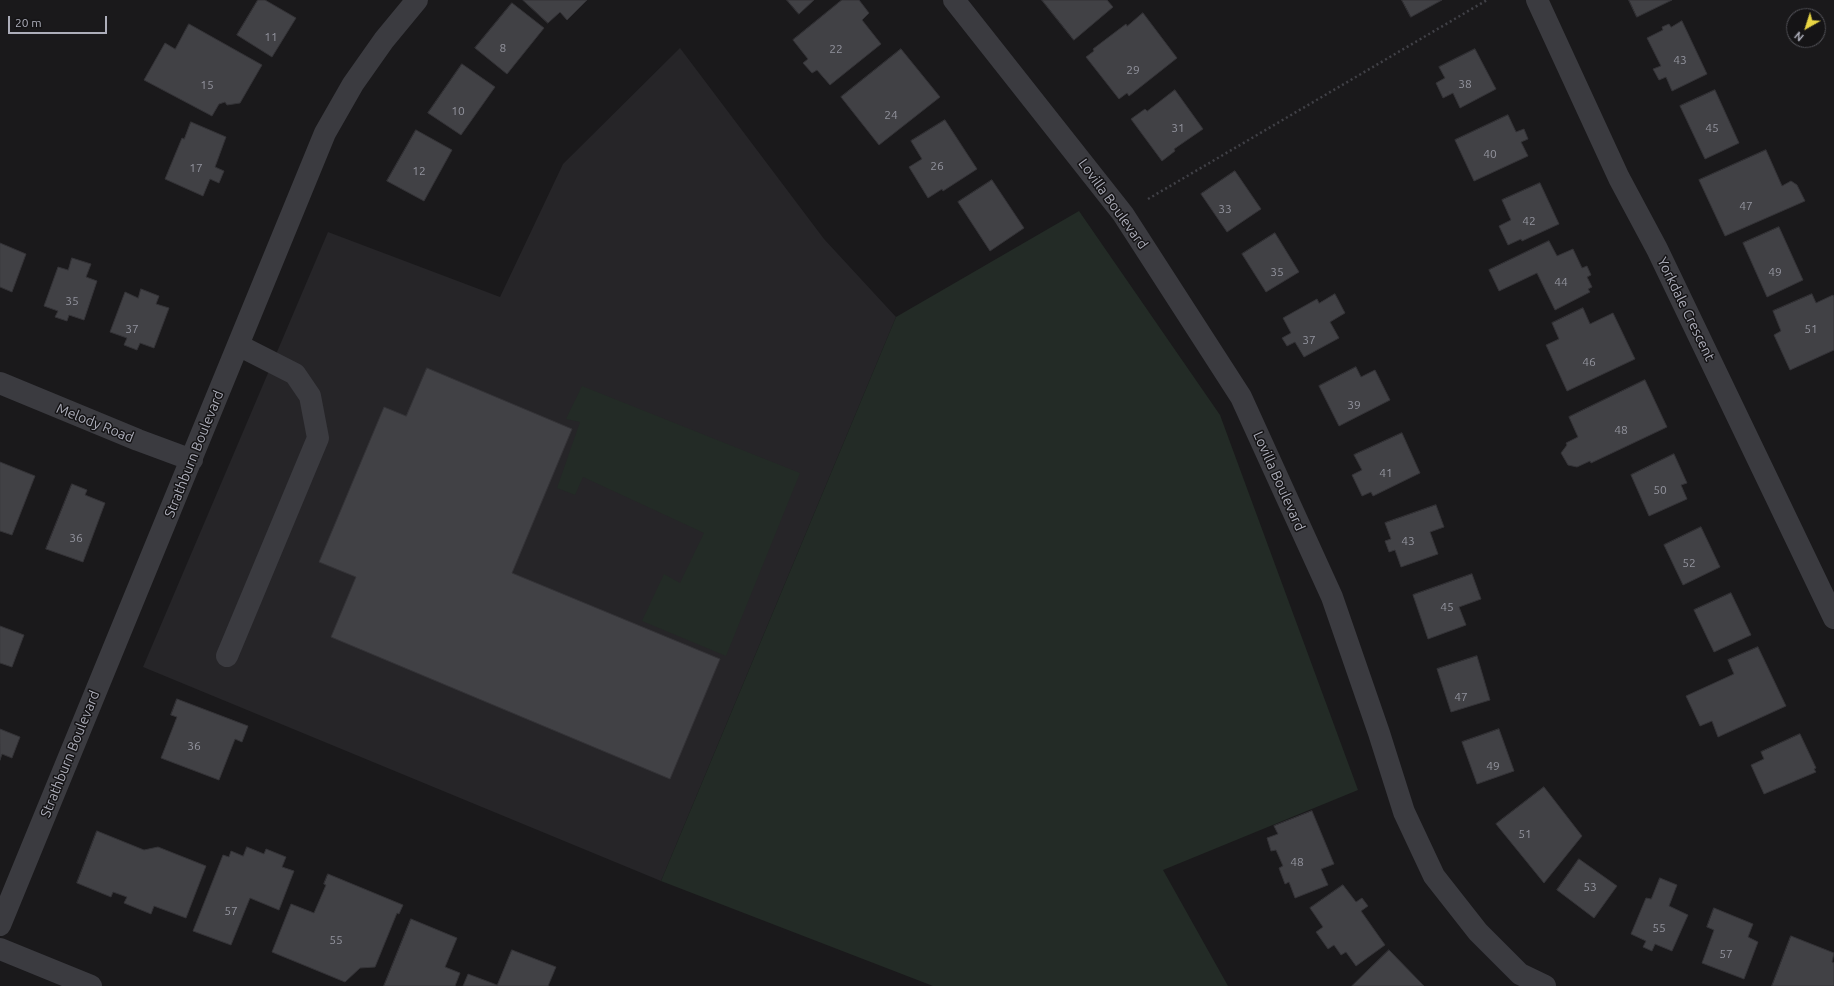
<!DOCTYPE html>
<style>
body{margin:0}
#map{position:relative;width:1834px;height:986px;overflow:hidden;background:#1a191b;font-family:Ubuntu,sans-serif}
canvas{display:block}
.north{position:absolute;left:1786px;top:8px;width:40px;height:40px;box-sizing:border-box;background:#151416;border:1px solid #525258;border-radius:50%;rotate:219deg;font-size:11px;font-weight:700;line-height:16px;text-align:center;color:#adaeba}
.north::after{content:'';display:block;margin:auto;width:14px;height:18px;background:#e8d544;clip-path:polygon(50% 0,100% 100%,50% 72%,0 100%)}
.scale{position:absolute;left:8px;top:16px;width:99px;height:18px;box-sizing:border-box;border:2px solid #adaeba;border-top:0;padding-left:5px;font-size:12px;line-height:14px;white-space:nowrap;color:#adaeba;-webkit-text-stroke:3px #151416;paint-order:stroke}
</style>
<div id="map">
<canvas width="1834" height="986"></canvas>
<div class="north">N</div>
<div class="scale">20 m</div>
</div>
<script>
const context = document.querySelector('canvas').getContext('2d');
context.lineJoin = 'round';
function fillPath(path, color) {
  context.fillStyle = color;
  context.fill(path, 'evenodd');
}
function stroke(path, color, width, dash) {
  context.strokeStyle = color;
  context.lineWidth = width;
  context.lineCap = dash ? 'butt' : 'round';
  context.setLineDash(dash || []);
  context.stroke(path);
}
function write(font, color, halo, rows, align = 'center') {
  context.font = font + ' Ubuntu,sans-serif';
  context.lineWidth = 3;
  context.setLineDash([]);
  context.textBaseline = 'middle';
  context.strokeStyle = halo;
  context.fillStyle = color;
  for (const [text, x, y, turn = 0] of rows) {
    context.save();
    context.translate(x, y);
    context.rotate((+turn || 0) * Math.PI / 180);
    context.textAlign = isNaN(turn) ? turn : align;
    if (halo) context.strokeText(text, 0, 0);
    context.fillText(text, 0, 0);
    context.restore();
  }
}
const built = new Path2D(`
 M680 48 824 239 896 317 661 881 143 667 328 232 500 297 563 164Z`);
const green = new Path2D(`
 M1079 211 1220 415 1358 790 1163 870 1228 986H933L661 881 896 317Z
 M582 386 800 473 726 656 642 621 664 574 680 583 704 533 583 477 575 495 557 488 580 422 566 419Z`);
const building = new Path2D(`
 M258 0H265L296 18 272 57 237 35Z
 M523 0H587L567 20 560 12 548 23Z
 M787 0H814L799 14Z
 M842 0H859L869 13 862 20 881 44 830 85 817 70 812 73 803 63 808 59 793 40Z
 M1042 0H1107L1113 7 1074 40Z
 M1402 0H1442L1411 17Z
 M1629 0H1672L1637 17Z
 M512 3 544 28 507 74 475 48Z
 M1143 13 1177 58 1129 96 1127 93 1119 99 1086 57 1094 51 1093 49 1126 24 1127 26Z
 M1682 21 1707 74 1672 91 1666 77 1659 80 1653 69 1661 66 1647 38 1663 30 1662 27 1669 24 1671 27Z
 M189 24 262 65 240 103 227 105 225 102 219 104 212 116 144 80 165 43 175 49Z
 M901 49 940 97 879 145 841 97Z
 M1475 49 1496 89 1460 108 1453 93 1443 98 1436 83 1445 78 1439 67Z
 M462 64 495 87 461 135 428 113Z
 M1175 90 1203 129 1174 149 1175 151 1162 161 1131 119 1145 109 1147 111Z
 M1715 90 1739 143 1705 159 1680 106Z
 M1508 115 1516 132 1524 129 1528 139 1521 142 1528 156 1474 181 1455 140Z
 M945 120 977 169 943 191 942 189 928 198 909 167 922 159 911 141Z
 M191 122 226 137 215 167 224 171 219 183 210 179 203 196 165 179 182 138 184 139Z
 M416 130 452 150 424 201 387 181Z
 M1766 150 1782 186 1791 181 1797 185 1805 201 1725 236 1699 180Z
 M1235 171 1261 209 1227 232 1201 194Z
 M992 180 1024 228 990 251 958 202Z
 M1540 183 1559 224 1522 241 1521 239 1508 245 1499 226 1511 220 1502 200Z
 M1779 227 1803 280 1767 297 1743 243Z
 M1275 233 1299 272 1266 292 1242 254Z
 M1549 241 1557 256 1573 249 1582 268 1587 266 1591 275 1587 277 1592 287 1588 289 1590 292 1555 310 1537 273 1499 291 1489 270Z
 M0 243 26 254 12 292 0 287Z
 M72 258 91 264 86 277 97 281 84 320 69 315 67 321 55 317 58 311 44 306 58 267 68 270Z
 M141 289 159 296 156 304 169 308 154 348 140 343 137 350 124 345 127 338 110 332 125 292 138 298Z
 M1335 294 1345 313 1330 322 1339 338 1304 357 1295 342 1287 346 1282 338 1291 333 1283 318 1317 299 1319 303Z
 M1812 294 1816 303 1833 295 1834 297V350L1790 370 1774 335 1781 331 1773 311Z
 M1583 308 1590 324 1613 313 1635 359 1567 391 1546 345 1559 339 1552 323Z
 M1356 367 1361 377 1375 370 1390 400 1339 426 1319 386Z
 M427 368 572 429 512 573 720 659 670 779 331 637 356 577 319 562 384 407 406 416Z
 M1645 380 1667 427 1591 463 1590 461 1577 467 1568 465 1561 453 1567 445 1566 443 1578 437 1569 417Z
 M1402 433 1420 473 1373 496 1371 492 1362 496 1352 475 1362 470 1354 455Z
 M1674 454 1687 483 1681 485 1687 499 1649 516 1631 475Z
 M0 462 35 476 12 535 0 531Z
 M72 484 87 490 85 495 105 503 83 562 46 549Z
 M1436 505 1444 527 1430 532 1438 554 1401 567 1395 550 1389 552 1385 541 1391 539 1385 523Z
 M1701 527 1720 567 1683 585 1664 545Z
 M1472 574 1481 599 1459 607 1466 625 1428 639 1413 595Z
 M1731 593 1751 635 1714 652 1694 610Z
 M0 626 24 635 12 667 0 663Z
 M1758 647 1786 706 1718 737 1712 721 1700 726 1686 696 1734 674 1728 660Z
 M1477 656 1490 700 1451 712 1437 669Z
 M177 699 248 726 242 742 235 739 219 780 161 758 177 717 171 715Z
 M0 729 20 737 12 758 2 754 0 760Z
 M1499 729 1514 771 1477 784 1462 742Z
 M1800 734 1816 768 1814 769 1816 772 1764 794 1751 765 1764 759 1761 752Z
 M1544 787 1582 836 1544 883 1496 824Z
 M1312 811 1334 864 1321 869 1328 885 1295 898 1289 882 1285 884 1279 868 1283 866 1276 850 1271 851 1267 838 1278 834 1274 826Z
 M97 831 144 850 158 847 206 866 186 918 154 906 151 914 124 903 127 897 113 892 111 897 77 883Z
 M247 847 264 854 266 849 286 857 282 867 294 871 279 910 250 898 231 945 193 931 223 855 229 857 231 851 243 856Z
 M1579 859 1617 886 1594 918 1557 890Z
 M328 874 403 905 399 914 397 913 375 967 360 968 345 982 272 952 291 904 314 913 326 885 324 884Z
 M1660 878 1677 885 1669 906 1688 915 1672 951 1655 944 1652 951 1643 947 1646 941 1631 934 1646 898 1651 899Z
 M1343 885 1356 902 1362 898 1368 906 1361 911 1385 945 1356 966 1346 952 1341 955 1334 945 1328 949 1316 932 1323 927 1310 908Z
 M1714 908 1753 924 1748 937 1758 942 1744 979 1702 963 1714 930 1707 927Z
 M411 919 457 938 445 967 460 973 455 986H384Z
 M1791 936 1834 953 1832 962 1834 963V986H1772Z
 M512 950 556 967 548 986H463L468 974 497 985Z
 M1389 950 1424 986H1352Z`);
const path = new Path2D(`
 M1148 199 1487 0`);
const minor = new Path2D(`
 M954 0 1123 214 1241 397 1332 597 1379 733 1404 812 1434 876 1478 932 1520 974 1545 986
 M1537 0 1619 178 1657 249 1834 618
 M0 383 138 440 192 460
 M227 656 318 438 310 396 295 374 238 345
 M0 925 325 133 353 84 384 40 417 0
 M0 949 91 986`);
const numberNames = [
 ["11",271,37],
 ["8",503,48],
 ["22",836,49],
 ["43",1680,60],
 ["29",1133,70],
 ["38",1465,84],
 ["15",207,85],
 ["10",458,111],
 ["24",891,115],
 ["31",1178,128],
 ["45",1712,128],
 ["40",1490,154],
 ["26",937,166],
 ["17",196,168],
 ["12",419,171],
 ["47",1746,206],
 ["33",1225,209],
 ["42",1529,221],
 ["35",1277,272],
 ["49",1775,272],
 ["44",1561,282],
 ["35",72,301],
 ["37",132,329],
 ["51",1811,329],
 ["37",1309,340],
 ["46",1589,362],
 ["39",1354,405],
 ["48",1621,430],
 ["41",1386,473],
 ["50",1660,490],
 ["36",76,538],
 ["43",1408,541],
 ["52",1689,563],
 ["45",1447,607],
 ["47",1461,697],
 ["36",194,746],
 ["49",1493,766],
 ["51",1525,834],
 ["48",1297,862],
 ["53",1590,887],
 ["57",231,911],
 ["55",1659,928],
 ["55",336,940],
 ["57",1726,954]
];
const streetNames = [
 ["Lovilla Boulevard",1113,204,54],
 ["Yorkdale Crescent",1686,309,64],
 ["Melody Road",95,423,22],
 ["Strathburn Boulevard",194,454,-68],
 ["Lovilla Boulevard",1279,481,66],
 ["Strathburn Boulevard",70,754,-68]
];
fillPath(built, '#262528');
fillPath(green, '#232b26');
fillPath(building, '#414145');
stroke(building, '#343337', 1);
stroke(path, '#414147', 2.5, [2, 3]);
stroke(minor, '#3b3b40', 22);
write('12px', '#92939d', null, numberNames);
write('14px', '#adaeba', '#151416', streetNames);
</script>
